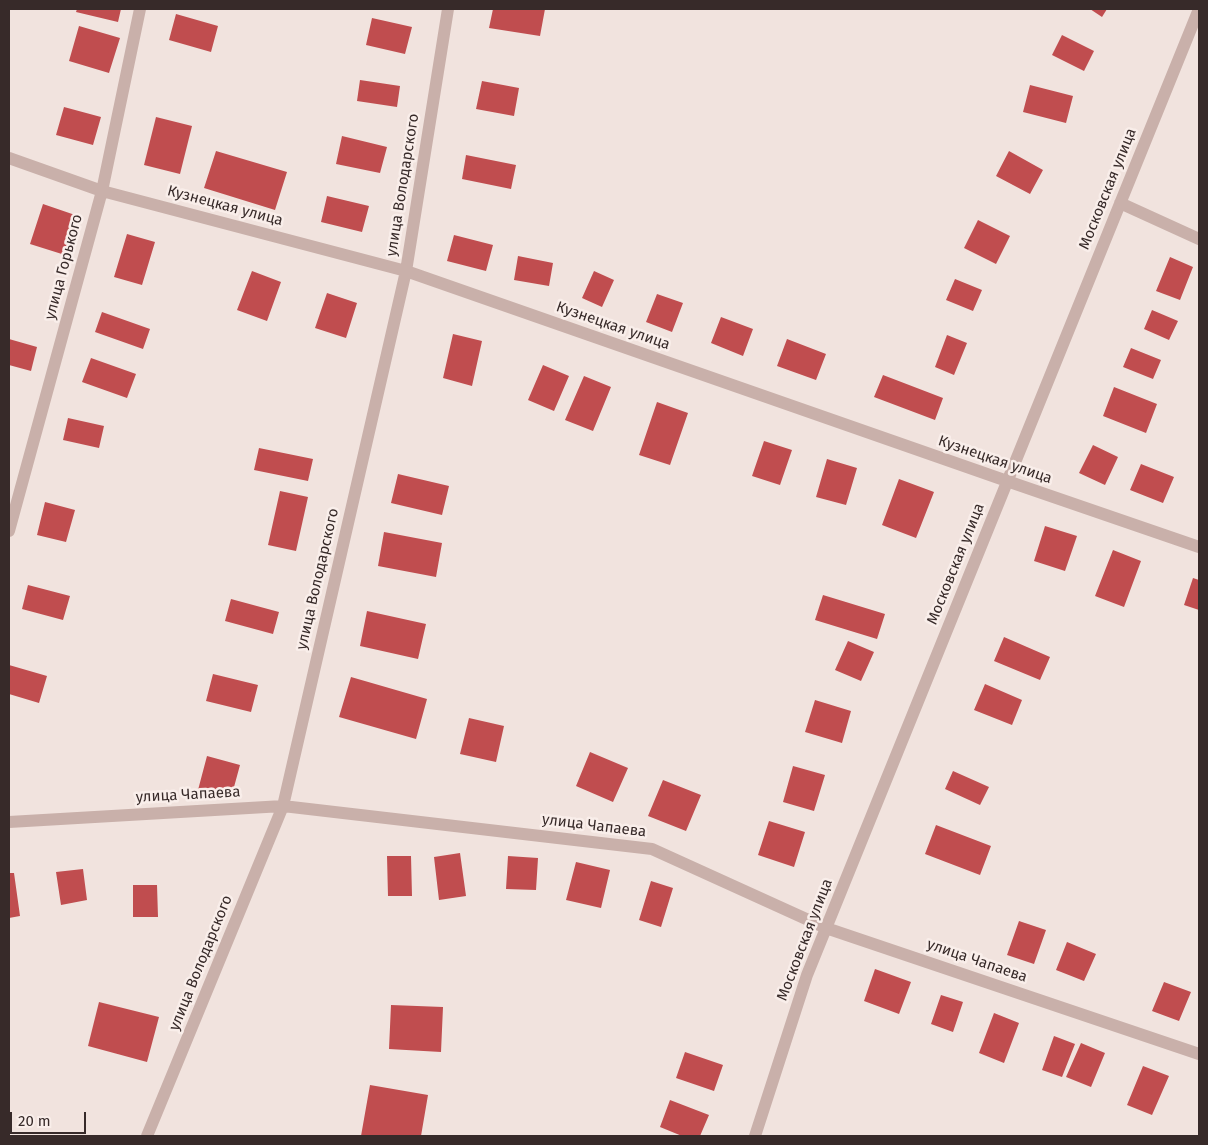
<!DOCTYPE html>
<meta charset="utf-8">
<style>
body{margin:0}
#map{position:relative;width:1208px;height:1145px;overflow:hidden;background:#f1e3de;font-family:"Fira Sans",sans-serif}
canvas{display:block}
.frame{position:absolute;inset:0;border:10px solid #372a29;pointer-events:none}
.scale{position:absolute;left:10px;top:1112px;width:76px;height:22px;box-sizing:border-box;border:2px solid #372a29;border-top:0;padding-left:6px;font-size:15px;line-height:18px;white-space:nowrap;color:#372a29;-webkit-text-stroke:4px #f9eeea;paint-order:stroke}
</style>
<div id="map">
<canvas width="1208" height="1145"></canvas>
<div class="frame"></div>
<div class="scale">20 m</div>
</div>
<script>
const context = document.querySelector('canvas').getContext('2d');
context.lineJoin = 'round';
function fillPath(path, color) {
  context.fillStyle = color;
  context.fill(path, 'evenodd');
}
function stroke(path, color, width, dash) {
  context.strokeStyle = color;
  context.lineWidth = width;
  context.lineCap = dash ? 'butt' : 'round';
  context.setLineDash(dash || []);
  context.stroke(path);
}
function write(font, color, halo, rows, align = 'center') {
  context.font = font + ' "Fira Sans",sans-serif';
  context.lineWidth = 5;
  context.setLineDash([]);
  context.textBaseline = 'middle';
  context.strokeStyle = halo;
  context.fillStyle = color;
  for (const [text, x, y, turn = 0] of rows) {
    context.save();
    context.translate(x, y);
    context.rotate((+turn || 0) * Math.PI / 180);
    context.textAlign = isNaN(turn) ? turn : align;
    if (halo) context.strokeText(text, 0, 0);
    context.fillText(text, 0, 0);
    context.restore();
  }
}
const building = new Path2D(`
 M77 9H121L118 22 76 12Z
 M493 9H545L540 36 489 28Z
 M1090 9H1107L1102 17Z
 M176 14 218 26 211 52 169 40Z
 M372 18 412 27 405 54 366 45Z
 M79 26 120 38 109 73 69 61Z
 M1062 35 1094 51 1084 71 1052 55Z
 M360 80 400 86 397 107 357 101Z
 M482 81 519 88 514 116 476 109Z
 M1030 85 1073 96 1066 123 1023 112Z
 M64 107 101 117 93 145 56 135Z
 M156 117 192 126 180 174 144 165Z
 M342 136 387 147 380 173 336 164Z
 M216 151 287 172 275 210 204 188Z
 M1009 151 1043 170 1030 194 996 176Z
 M466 155 516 165 511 189 462 179Z
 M327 196 369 206 362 232 321 222Z
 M43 204 78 216 65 255 30 244Z
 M978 220 1010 236 996 264 964 248Z
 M127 234 155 242 142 285 114 277Z
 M454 235 493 245 486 271 447 261Z
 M518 256 553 263 549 286 514 280Z
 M1170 257 1193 267 1180 300 1156 291Z
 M252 271 281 282 267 321 237 310Z
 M594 271 614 280 602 307 582 298Z
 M955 279 982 290 973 311 946 300Z
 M327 293 357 303 346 338 315 328Z
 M657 294 683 303 672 332 646 322Z
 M1152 310 1178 321 1169 340 1144 329Z
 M102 312 150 329 143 349 95 332Z
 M721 317 753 329 743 356 711 343Z
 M453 334 482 341 472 386 443 378Z
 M947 335 967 343 954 375 935 367Z
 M9 339 37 347 31 371 9 365Z
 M787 339 826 354 816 380 777 366Z
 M1131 348 1161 360 1153 379 1123 367Z
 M91 358 136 374 127 398 82 382Z
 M543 365 569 376 554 411 528 400Z
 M883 375 943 398 935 420 874 397Z
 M584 376 611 387 593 431 565 420Z
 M1114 387 1157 404 1146 433 1103 416Z
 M657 402 688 413 670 465 639 455Z
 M68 418 104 426 99 448 63 440Z
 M764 441 792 450 780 485 752 476Z
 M1093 445 1118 457 1105 485 1079 473Z
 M259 448 313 459 308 481 254 470Z
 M827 459 857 468 846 505 816 497Z
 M1141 464 1174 477 1163 503 1130 490Z
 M398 474 449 486 442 515 391 503Z
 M899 479 934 492 916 538 882 525Z
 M280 491 308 497 296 551 268 545Z
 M45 502 75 510 66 542 37 535Z
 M1045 526 1077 536 1065 571 1034 561Z
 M384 532 442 543 436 577 378 566Z
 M1113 550 1141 561 1124 607 1095 596Z
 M1193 578 1199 580V610L1184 605Z
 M28 585 70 596 63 620 22 609Z
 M823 595 885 614 877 639 815 620Z
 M231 599 279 612 273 634 225 621Z
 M367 611 426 624 418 659 360 646Z
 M1004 637 1050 657 1040 680 994 661Z
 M848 641 874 652 861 681 835 670Z
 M9 665 47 676 39 703 9 694Z
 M213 674 258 685 251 712 206 701Z
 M351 677 427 699 416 739 339 717Z
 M985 684 1022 700 1012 725 974 710Z
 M815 700 851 711 842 743 805 732Z
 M469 718 504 726 496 762 460 754Z
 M590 752 628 768 613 802 576 786Z
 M207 756 240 765 231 798 198 790Z
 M793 766 825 775 814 811 783 802Z
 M953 771 989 787 980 805 945 789Z
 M663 780 701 795 686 831 648 816Z
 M769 821 805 832 794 867 758 855Z
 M936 825 991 846 980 875 925 854Z
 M460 853 466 896 439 900 434 857Z
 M387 856H411L412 896H388Z
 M508 856 538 858 536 890 506 889Z
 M576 862 610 870 601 908 566 900Z
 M83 869 87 900 61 905 56 872Z
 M9 873H14L20 916 9 918Z
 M651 881 673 888 661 927 639 920Z
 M133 885H157L158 917H133Z
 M1019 921 1046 930 1034 964 1007 955Z
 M1067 942 1096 954 1084 981 1056 970Z
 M875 969 911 982 899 1014 864 1001Z
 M1164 982 1191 992 1179 1021 1152 1011Z
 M941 995 963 1002 953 1032 931 1024Z
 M99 1002 159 1017 147 1062 88 1046Z
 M391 1005 443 1007 441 1052 389 1049Z
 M994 1013 1019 1023 1004 1063 979 1053Z
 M1054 1036 1075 1044 1062 1077 1042 1070Z
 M1081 1043 1105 1053 1091 1087 1066 1077Z
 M685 1052 723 1065 714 1091 676 1078Z
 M1143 1066 1169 1076 1152 1115 1127 1105Z
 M370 1085 428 1095 421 1136H361Z
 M670 1100 709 1115 700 1136H682L660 1127Z`);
const minor = new Path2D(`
 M9 158 102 191 406 271 1007 481 1199 547
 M1120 203 1199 239
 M9 531 102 191 140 9
 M9 822 283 806 652 849 826 928 1199 1054
 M147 1136 283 806 406 271 448 9
 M755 1136 807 975 1199 9`);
const streetNames = [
 ["улица Володарского",403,185,-81],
 ["Московская улица",1108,189,-68],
 ["Кузнецкая улица",225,206,15],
 ["улица Горького",64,267,-75],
 ["Кузнецкая улица",613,326,19],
 ["Кузнецкая улица",995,460,19],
 ["Московская улица",956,564,-68],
 ["улица Володарского",318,579,-77],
 ["улица Чапаева",188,795,-3],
 ["улица Чапаева",594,826,7],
 ["Московская улица",805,940,-69],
 ["улица Чапаева",977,961,19],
 ["улица Володарского",201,963,-68]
];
fillPath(building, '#c04d4f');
stroke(minor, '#c9b0aa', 12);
write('15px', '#372a29', '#f9eeea', streetNames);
</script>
